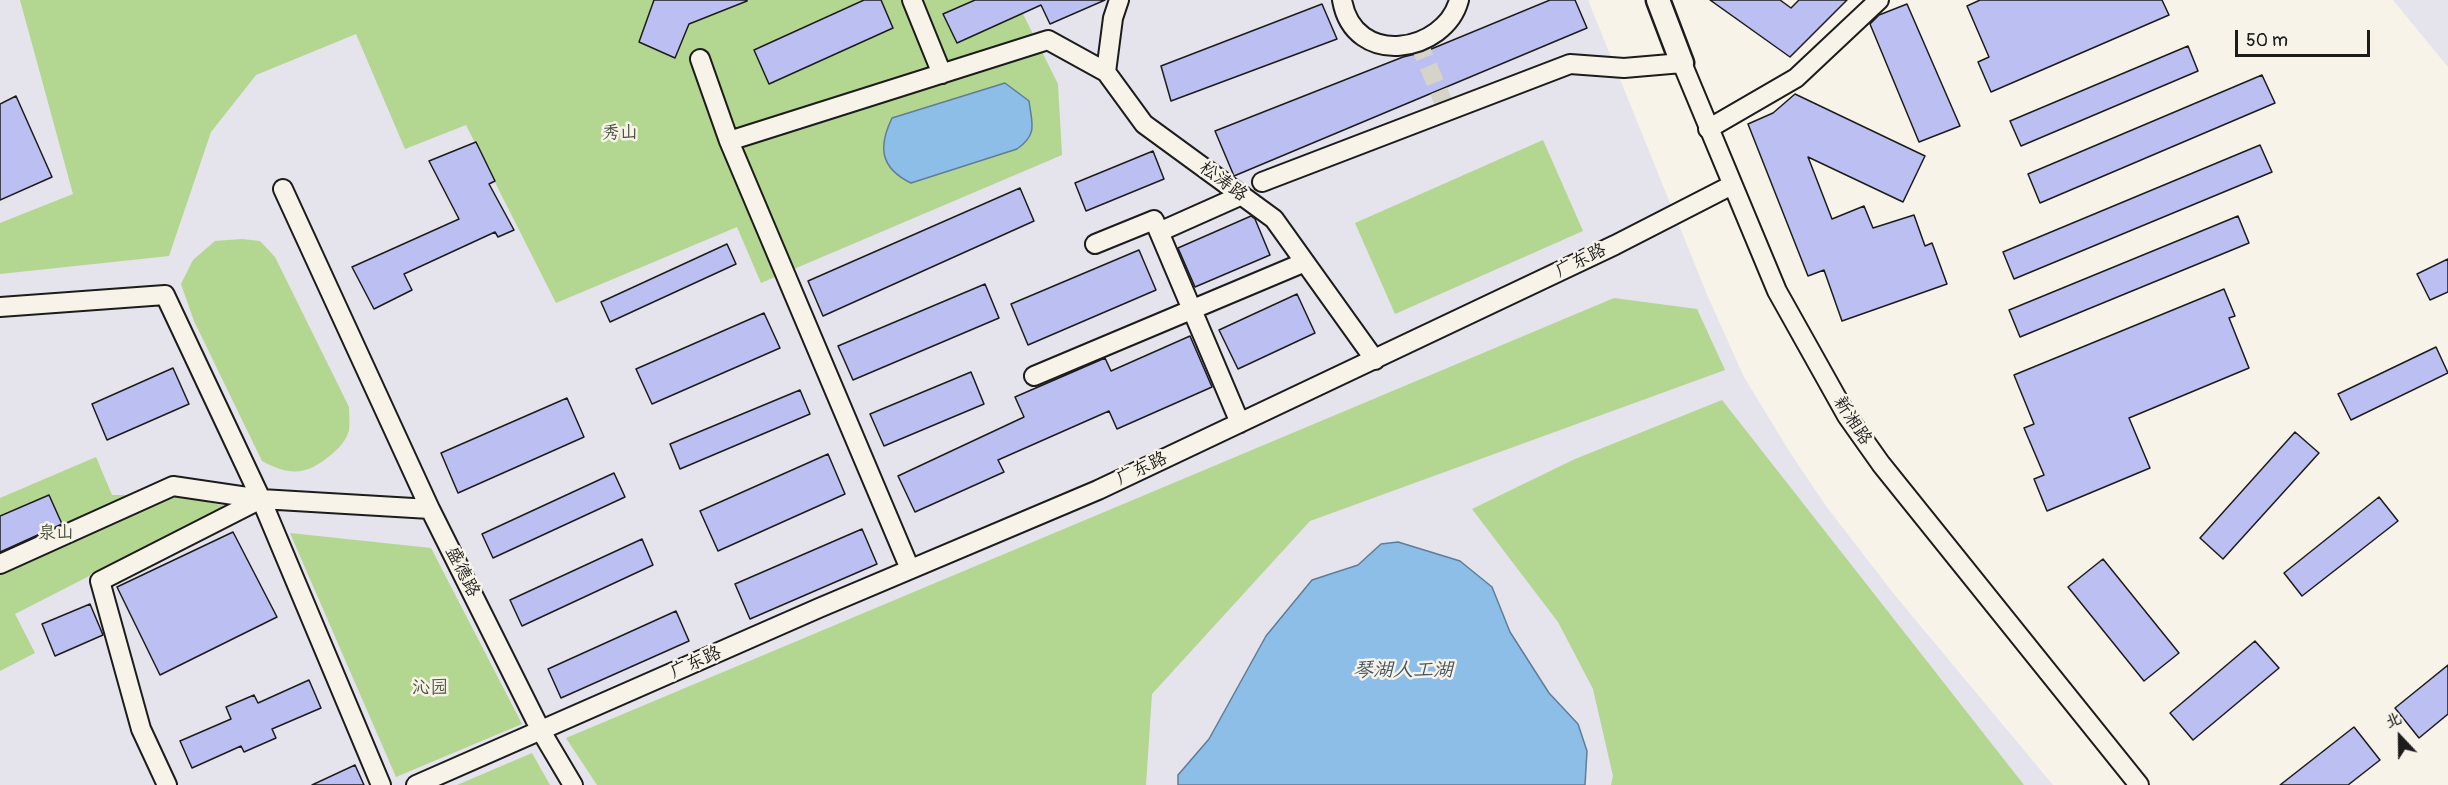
<!DOCTYPE html>
<meta charset="utf-8">
<style>
body{margin:0}
#map{position:relative;width:2448px;height:785px;overflow:hidden;background:#f7f3e8;font-family:Pangolin,"LXGW WenKai TC",sans-serif}
canvas{display:block}
.north{position:absolute;left:2370px;top:707px;width:60px;height:60px;-webkit-text-stroke:4px #f7f3e8;paint-order:stroke;rotate:338deg;font-size:16px;font-weight:700;line-height:24px;text-align:center;color:#1c1c1c}
.north::after{content:'';display:block;margin:auto;width:21px;height:27px;background:#1c1c1c;clip-path:polygon(50% 0,100% 100%,50% 72%,0 100%)}
.scale{position:absolute;left:2235px;top:30px;width:135px;height:27px;box-sizing:border-box;border:3px solid #1c1c1c;border-top:0;padding-left:8px;font-size:18px;line-height:21px;white-space:nowrap;color:#1c1c1c;-webkit-text-stroke:4px #f7f3e8;paint-order:stroke}
</style>
<div id="map">
<canvas width="2448" height="785"></canvas>
<div class="north">北</div>
<div class="scale">50 m</div>
</div>
<script>
const context = document.querySelector('canvas').getContext('2d');
context.lineJoin = 'round';
function fillPath(path, color) {
  context.fillStyle = color;
  context.fill(path, 'evenodd');
}
function stroke(path, color, width, dash) {
  context.strokeStyle = color;
  context.lineWidth = width;
  context.lineCap = dash ? 'butt' : 'round';
  context.setLineDash(dash || []);
  context.stroke(path);
}
function write(font, color, halo, rows, align = 'center') {
  context.font = font + ' Pangolin,"LXGW WenKai TC",sans-serif';
  context.lineWidth = 5;
  context.setLineDash([]);
  context.textBaseline = 'middle';
  context.strokeStyle = halo;
  context.fillStyle = color;
  for (const [text, x, y, turn = 0] of rows) {
    context.save();
    context.translate(x, y);
    context.rotate((+turn || 0) * Math.PI / 180);
    context.textAlign = isNaN(turn) ? turn : align;
    if (halo) context.strokeText(text, 0, 0);
    context.fillText(text, 0, 0);
    context.restore();
  }
}
const built = new Path2D(`
 M0 0H1588L1708 297 1744 377 1789 451 1826 506 1893 593 2053 785H0Z
 M2393 0H2448V67Z`);
const green = new Path2D(`
 M20 0H1016L1058 84 1062 155 761 283 737 227 556 303 466 125 405 149 356 34 256 75 211 132 169 256 0 274V223L73 194Z
 M1543 140 1583 231 1395 314 1355 223Z
 M242 239 260 241 275 257 349 407C349 414 350 423 349 430 347 439 340 447 333 453 308 475 291 477 262 461L194 321 181 284 193 260 215 241Z
 M1614 298 1697 309 1725 370 1310 521 1152 694 1146 785H597L566 738Z
 M1722 400 2024 785H1611L1613 776 1593 689 1558 622 1472 509 1575 459Z
 M96 457 112 495H176L226 506 15 614 35 653 0 671V498Z
 M290 533 431 548 522 724 396 777Z
 M532 753 550 785H457Z`);
const water = new Path2D(`
 M1005 83 1029 101C1032 124 1038 134 1017 149L911 183C880 168 878 147 892 118Z
 M1398 542 1460 561 1492 587 1510 632 1549 693 1578 724 1587 751 1585 785H1178V775L1209 739 1266 636 1312 580 1358 565 1381 544Z`);
const building = new Path2D(`
 M654 0H747V1L689 24 675 58 639 42Z
 M864 0H881L893 28 769 84 754 50Z
 M975 0H1105L1050 24 1041 5 957 43 943 14Z
 M1550 0H1575L1587 28 1234 176 1215 131 1403 57 1424 52Z
 M1710 0H1780L1791 8 1799 0H1847L1790 57Z
 M1980 0H2162L2169 15 1991 92 1978 62 1989 57 1967 6Z
 M1322 4 1337 39 1171 101 1161 66Z
 M1907 4 1960 126 1919 142 1870 24 1879 15Z
 M2188 46 2198 71 2021 146 2010 121Z
 M2262 75 2275 103 2040 203 2028 174Z
 M1795 94 1925 156 1903 202 1808 157 1832 219 1864 206 1873 228 1914 215 1925 246 1932 243 1947 284 1842 321 1824 270 1808 276 1748 124 1773 113Z
 M16 96 52 177 0 200V104Z
 M476 142 495 181 489 184 514 230 498 237 495 232 404 274 412 290 374 309 352 267 459 219 429 161Z
 M2260 145 2272 172 2014 279 2003 252Z
 M1153 151 1164 179 1086 211 1075 183Z
 M1020 188 1034 221 823 316 808 281Z
 M1251 216 1255 219 1270 255 1195 287 1178 248Z
 M2238 216 2249 243 2020 337 2009 310Z
 M727 244 736 264 610 322 601 302Z
 M1139 250 1156 290 1028 345 1011 304Z
 M2448 259V292L2430 300 2417 274Z
 M985 284 999 318 853 380 838 346Z
 M2224 289 2235 316 2229 318 2249 368 2129 418 2150 468 2047 511 2034 479 2044 475 2024 428 2034 424 2014 375Z
 M1297 294 1315 333 1238 369 1219 330Z
 M764 313 780 348 652 404 636 369Z
 M1190 336 1212 387 1117 429 1109 411 998 460 1004 472 915 512 898 476 1024 417 1015 397 1105 358 1111 371Z
 M2436 347 2448 373 2351 420 2338 394Z
 M173 368 189 404 107 440 92 404Z
 M971 372 984 404 884 446 870 414Z
 M800 390 810 414 680 469 670 444Z
 M567 398 584 437 458 493 441 453Z
 M2295 432 2319 453 2223 559 2200 538Z
 M828 454 845 494 718 551 700 511Z
 M614 473 625 497 493 558 482 534Z
 M49 495 62 524 0 552V516Z
 M2379 497 2398 521 2302 596 2284 573Z
 M862 529 877 564 750 619 735 584Z
 M233 532 277 617 160 675 117 587Z
 M642 539 653 565 522 626 510 600Z
 M2103 559 2179 653 2144 681 2068 587Z
 M90 604 103 635 55 656 42 624Z
 M676 611 689 641 561 698 548 669Z
 M2255 641 2279 668 2193 740 2170 713Z
 M2448 665V714L2419 738 2395 708Z
 M309 680 321 708 272 729 276 738 244 752 241 746 192 768 180 741 231 719 226 707 254 695 258 703Z
 M2354 727 2380 760 2348 785H2280Z
 M355 765 364 785H312Z`);
const minorTunnel = new Path2D(`
 M1418 41 1447 111`);
const minor = new Path2D(`
 M912 0 942 74
 M1119 0 1113 18 1106 72 1144 124 1274 219 1375 360
 M1342 0C1354 69 1445 53 1459 0
 M700 59 729 141 910 569
 M1708 129 1796 78 1879 0
 M729 141 1048 40 1106 72
 M1262 182 1570 64 1624 68 1682 63 1777 291 1847 416 1881 464 2139 785
 M283 189 430 509
 M1159 232 1242 195
 M1095 244 1154 220 1240 423
 M0 307 165 295 261 499 381 785
 M1034 376 1305 262
 M0 564 173 486 261 499 430 509 541 731 573 785
 M167 785 141 729 100 581 261 499
 M416 785 819 608 1098 490 1615 245 1732 185`);
const major = new Path2D(`
 M1658 0 1682 63`);
const parkNames = [
 ["秀山",620,133],
 ["泉山",56,533],
 ["沁园",430,688]
];
const streetNames = [
 ["松涛路",1223,182,36],
 ["广东路",1581,261,-26],
 ["新湘路",1852,421,57],
 ["广东路",1142,469,-25],
 ["盛德路",462,572,63],
 ["广东路",696,663,-24]
];
const waterNames = [
 ["琴湖人工湖",1403,671]
];
fillPath(built, '#e5e3eb');
fillPath(green, '#b3d690');
fillPath(water, '#8dbee8');
stroke(water, '#607d96', 1.5);
fillPath(building, '#bbbff1');
stroke(building, '#1c1c1c', 1.5);
stroke(minorTunnel, '#d6d3c9', 18, [18, 9]);
stroke(minor, '#1c1c1c', 22);
stroke(major, '#1c1c1c', 27);
stroke(minor, '#f7f3e8', 18);
stroke(major, '#f7f3e8', 22);
write('18px', '#49543f', '#f7f3e8', parkNames);
write('18px', '#1c1c1c', '#f7f3e8', streetNames);
write('italic 20px', '#445563', '#f7f3e8', waterNames);
</script>
